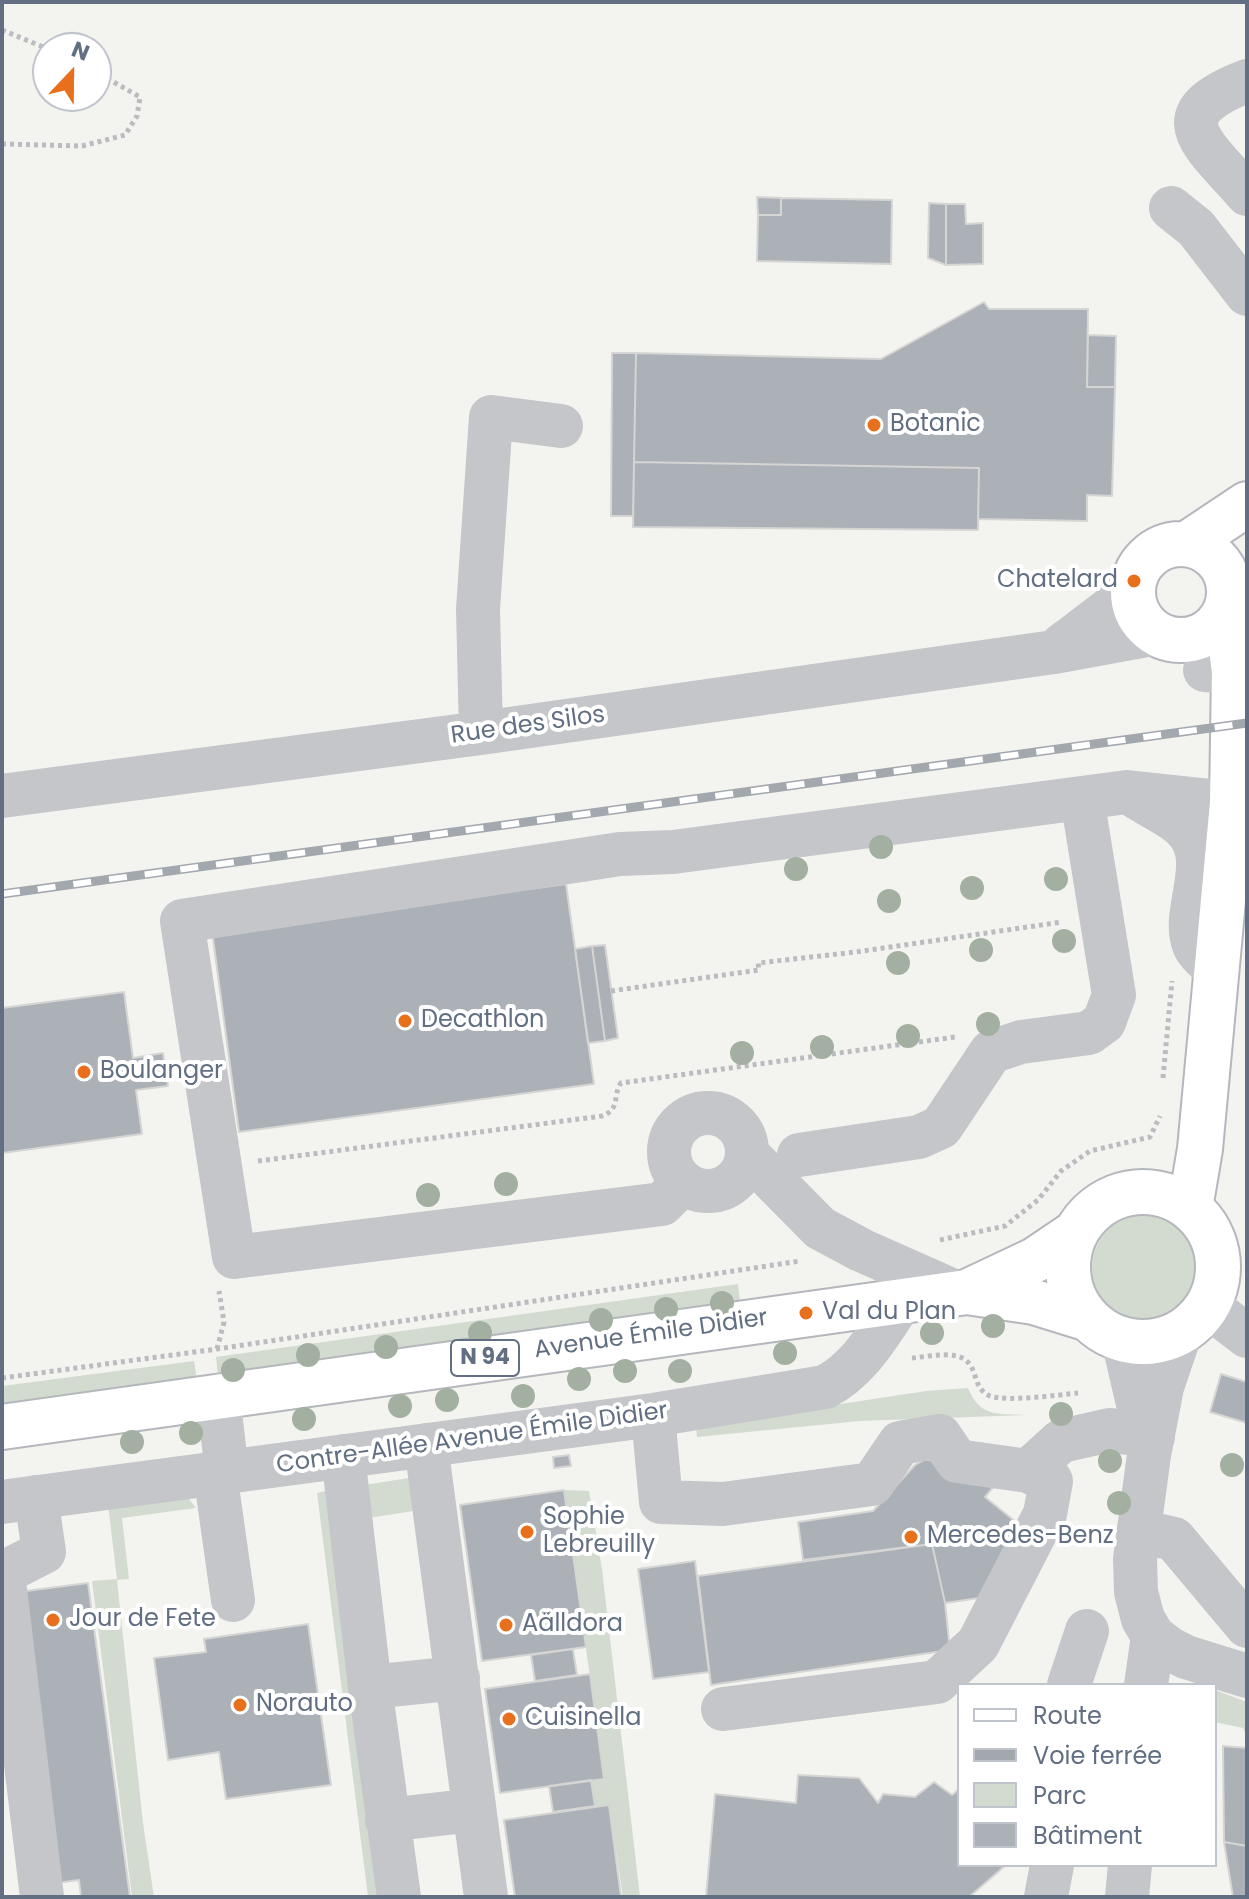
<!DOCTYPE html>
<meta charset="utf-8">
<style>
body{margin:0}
#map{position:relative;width:1249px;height:1899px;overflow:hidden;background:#f3f4f0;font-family:Poppins,sans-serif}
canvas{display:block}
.frame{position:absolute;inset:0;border:4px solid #626e82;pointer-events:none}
.legend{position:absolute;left:957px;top:1683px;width:260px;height:184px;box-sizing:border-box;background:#fff;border:2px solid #c0c5cd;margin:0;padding:10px 14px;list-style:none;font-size:24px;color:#626e82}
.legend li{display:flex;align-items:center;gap:16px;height:40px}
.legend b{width:40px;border:2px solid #c0c5cd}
.north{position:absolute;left:32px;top:32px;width:80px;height:80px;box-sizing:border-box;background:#fff;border:2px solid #c0c5cd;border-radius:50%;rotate:22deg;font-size:22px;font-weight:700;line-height:32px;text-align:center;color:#626e82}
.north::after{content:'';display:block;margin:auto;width:28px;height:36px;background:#e86f1c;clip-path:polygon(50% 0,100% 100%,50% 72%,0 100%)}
</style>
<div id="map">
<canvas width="1249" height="1899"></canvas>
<div class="frame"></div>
<ul class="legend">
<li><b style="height:10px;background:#fff"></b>Route</li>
<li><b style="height:10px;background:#a3a7ae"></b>Voie ferrée</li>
<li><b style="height:22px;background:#d3dbd1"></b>Parc</li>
<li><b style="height:22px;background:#acb1b8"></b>Bâtiment</li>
</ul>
<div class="north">N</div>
</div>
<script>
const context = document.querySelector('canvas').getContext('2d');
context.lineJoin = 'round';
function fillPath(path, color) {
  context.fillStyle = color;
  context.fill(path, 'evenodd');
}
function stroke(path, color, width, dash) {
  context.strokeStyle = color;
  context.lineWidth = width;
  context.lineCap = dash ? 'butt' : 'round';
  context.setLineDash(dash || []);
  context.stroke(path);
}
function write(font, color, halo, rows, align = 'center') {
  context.font = font + ' Poppins,sans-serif';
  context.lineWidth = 8;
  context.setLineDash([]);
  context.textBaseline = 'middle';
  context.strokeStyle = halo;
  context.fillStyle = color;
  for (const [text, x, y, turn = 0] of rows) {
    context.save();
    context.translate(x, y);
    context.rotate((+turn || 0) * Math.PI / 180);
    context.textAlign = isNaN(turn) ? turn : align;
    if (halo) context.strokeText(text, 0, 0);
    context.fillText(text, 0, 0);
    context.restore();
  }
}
const green = new Path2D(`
 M1092 1268a53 53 0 1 1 106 0a53 53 0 1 1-106 0Z
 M738 1284 740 1302 218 1376 216 1357Z
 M194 1361 197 1380 2 1406V1386Z
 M968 1388C980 1418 998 1413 1027 1415L860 1421 697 1437 696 1426 926 1391Z
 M415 1477 420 1510 369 1518 364 1485Z
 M329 1490 388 1897H368L317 1493Z
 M564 1490 589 1491 602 1569 640 1897H623L609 1805 595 1806 591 1780 604 1778Z
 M186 1495 196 1508 122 1518 129 1579 117 1580 143 1823 154 1897H132L92 1581 117 1579 108 1505Z
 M1215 1690 1247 1702V1738L1243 1728 1215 1722Z`);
const building = new Path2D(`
 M757 197 781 198V215H758Z
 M781 198 892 200 891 264 757 261 758 215H781Z
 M929 203 946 204V265L928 258Z
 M946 204H965L966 224 983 223V264L946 265Z
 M984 302 989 309H1088L1087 387H1115L1112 496 1087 495V521L978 519 979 468 634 462 636 353 881 359Z
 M1088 335 1116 336 1115 387H1087Z
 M612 353H636L633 516H611Z
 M634 462 979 468 978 530 633 527Z
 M566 884 594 1084 239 1132 212 931Z
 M605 945 618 1038 605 1041 592 946Z
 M592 946 605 1041 588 1043 575 949Z
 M124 992 133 1058 163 1053 168 1086 136 1090 142 1134 2 1153V1008Z
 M1221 1374 1247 1382V1423L1210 1412Z
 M569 1455 571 1466 554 1468 553 1457Z
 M924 1460H930L995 1485 985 1497 1027 1531 979 1598 945 1603 932 1544 803 1560 798 1522 873 1511 915 1465Z
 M564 1490 586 1647 482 1661 460 1505Z
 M932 1544 945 1603 950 1650 711 1685 698 1576Z
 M695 1561 709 1672 653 1679 638 1569Z
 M88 1583 130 1897H81L79 1880 49 1884 10 1593Z
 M308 1624 331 1785 226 1799 219 1752 168 1760 154 1658 206 1652 204 1639Z
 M573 1649 577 1675 535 1681 531 1655Z
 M590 1674 604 1779 500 1793 485 1689Z
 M1223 1746 1247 1748V1846L1224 1842Z
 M798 1775 859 1778 878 1803 883 1794 915 1797 934 1782 952 1795 959 1789V1865H1006L969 1897H706L715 1794 796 1803Z
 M591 1780 595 1806 553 1812 549 1786Z
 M609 1805 621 1897H515L504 1820Z
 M1224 1842 1247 1846V1897H1233Z`);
const path = new Path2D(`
 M2 30 48 49
 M2 144 82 146 125 135 137 116 140 97 96 72
 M611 991 759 970 758 963 856 952 1062 922
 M1163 1078 1172 981
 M258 1161 602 1116C621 1109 612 1096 621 1083L955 1037
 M940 1240 1005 1226 1038 1200 1061 1171 1090 1151 1150 1137 1160 1116
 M217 1349 224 1322 219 1291
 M912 1358C924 1357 937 1354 949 1355 983 1357 968 1387 990 1396 1006 1402 1059 1395 1078 1393
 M2 1378 217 1349 800 1261`);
const minor = new Path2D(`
 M1247 81C1158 115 1204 144 1247 194
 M1171 208 1196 228 1247 294
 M1061 646 1111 608 1134 581
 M1205 670 1247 673
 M481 733 478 609 491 417 561 426
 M2 796 481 733 1054 652 1157 633
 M1136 797C1151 807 1172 816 1184 828 1217 860 1180 911 1194 945 1197 953 1208 962 1215 968
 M669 1152a39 39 0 1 1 78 0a39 39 0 1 1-78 0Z
 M748 1155 820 1228 861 1250 958 1293
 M799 1155 919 1137 941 1127 991 1052 1021 1042 1089 1033 1104 1022 1114 995 1082 798
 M683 1183 662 1204 234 1257 182 921 620 854 673 852 1127 792 1247 805
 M1208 1306 1247 1336
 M1180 1334 1162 1387 1149 1455 1135 1559 1136 1592 1143 1619 1153 1636 1170 1649 1186 1657 1247 1676
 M1123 1339 1145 1434
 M218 1396 227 1472
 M653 1415 661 1502 723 1504 872 1484 900 1443 940 1436 957 1461 1028 1471 1051 1481 1045 1514 978 1644 937 1682 723 1709
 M426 1445 486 1897
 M343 1456 370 1687 399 1897
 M1028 1471 1061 1441 1110 1430 1153 1437
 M215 1473 233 1600
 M36 1497 44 1552 3 1573 42 1897
 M2 1502 653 1415 825 1387C861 1368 879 1333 902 1300
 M1139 1531 1174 1539 1247 1626
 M1069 1685 1087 1631
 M1146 1685 1153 1636
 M370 1687 458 1678
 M387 1820 474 1810
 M1046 1897 1052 1865
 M1127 1897 1130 1865`);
const major = new Path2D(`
 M1187 544 1247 504
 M1133 592a48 48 0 1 1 96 0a48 48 0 1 1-96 0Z
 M1068 1267a75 75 0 1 1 150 0a75 75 0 1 1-150 0Z
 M1190 1208 1200 1149 1232 803 1234 672 1230 641 1222 617
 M967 1292 1035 1260 1075 1233
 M2 1427 967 1292 1034 1302 1089 1319`);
const rail = new Path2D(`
 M2 894 1247 723`);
const trees = [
 [881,847],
 [796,869],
 [1056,879],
 [972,888],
 [889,901],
 [1064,941],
 [981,950],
 [898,963],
 [988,1024],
 [908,1036],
 [822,1047],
 [742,1053],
 [506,1184],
 [428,1195],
 [722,1303],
 [666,1309],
 [601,1320],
 [993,1326],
 [480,1333],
 [932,1333],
 [386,1347],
 [785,1353],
 [308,1355],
 [233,1370],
 [625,1371],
 [680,1371],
 [579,1379],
 [523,1396],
 [447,1400],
 [400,1406],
 [1061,1414],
 [304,1419],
 [191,1433],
 [132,1442],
 [1110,1461],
 [1232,1465],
 [1119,1503]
];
const markers = [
 [874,425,8,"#e86f1c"],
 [1134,581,8,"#e86f1c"],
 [405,1021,8,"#e86f1c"],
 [84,1072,8,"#e86f1c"],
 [806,1313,8,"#e86f1c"],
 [527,1532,8,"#e86f1c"],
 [911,1537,8,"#e86f1c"],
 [53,1620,8,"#e86f1c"],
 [506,1625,8,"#e86f1c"],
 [240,1705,8,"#e86f1c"],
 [509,1719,8,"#e86f1c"]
];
const shields = [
 [485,1358,68]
];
const shieldNames = [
 ["N 94",485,1358]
];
const poiNames = [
 ["Botanic",890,425],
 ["Chatelard",1118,581,"right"],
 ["Decathlon",421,1021],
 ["Boulanger",100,1072],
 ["Val du Plan",822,1313],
 ["Sophie",543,1518],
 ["Lebreuilly",543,1546],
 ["Mercedes-Benz",927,1537],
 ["Jour de Fete",69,1620],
 ["Aälldora",522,1625],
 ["Norauto",256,1705],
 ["Cuisinella",525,1719]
];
const streetNames = [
 ["Rue des Silos",528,726,-8],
 ["Avenue Émile Didier",651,1335,-8],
 ["Contre-Allée Avenue Émile Didier",472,1439,-8]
];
fillPath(green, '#d3dbd1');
fillPath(building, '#acb1b8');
stroke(building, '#d5d5d3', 2);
stroke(major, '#b4b7bc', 48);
stroke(path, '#bbbcbf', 5, [4, 4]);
stroke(minor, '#c4c6ca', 44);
stroke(major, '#fff', 44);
stroke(rail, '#a3a7ae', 9);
stroke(rail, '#fff', 6, [18]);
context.fillStyle = '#a3b0a1';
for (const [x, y] of trees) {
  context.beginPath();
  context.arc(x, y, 12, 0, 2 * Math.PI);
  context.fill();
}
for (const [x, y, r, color] of markers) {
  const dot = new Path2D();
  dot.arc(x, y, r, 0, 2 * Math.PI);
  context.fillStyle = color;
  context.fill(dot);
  stroke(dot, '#fff', 3);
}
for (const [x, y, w] of shields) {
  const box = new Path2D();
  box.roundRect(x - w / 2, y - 18, w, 36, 6);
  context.fillStyle = '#fff';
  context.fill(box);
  stroke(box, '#626e82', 2);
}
write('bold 22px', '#626e82', null, shieldNames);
write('24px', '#626e82', '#fff', poiNames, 'left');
write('24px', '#626e82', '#fff', streetNames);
</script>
